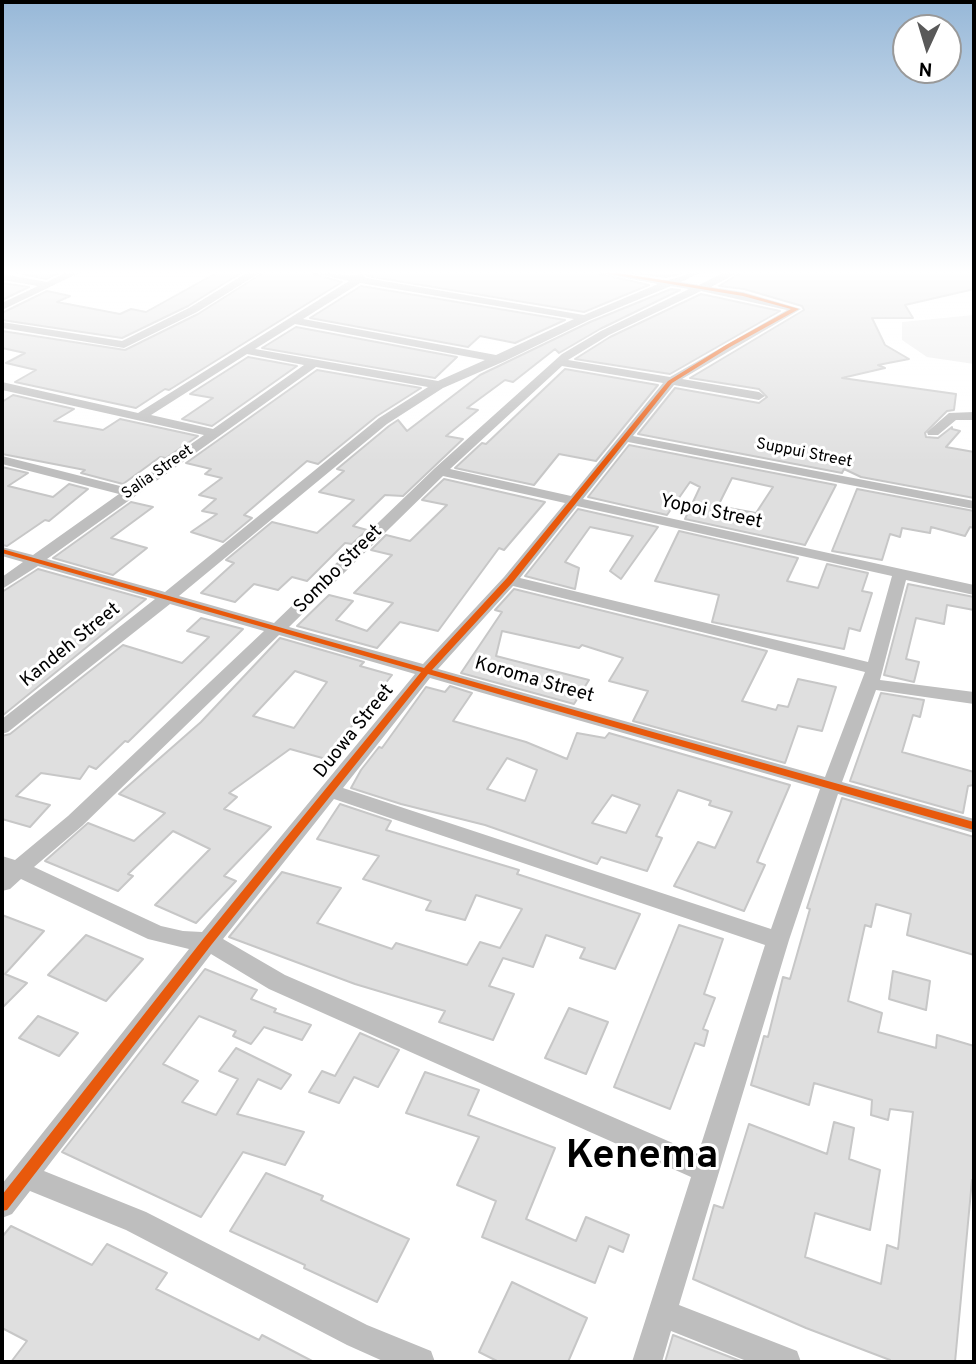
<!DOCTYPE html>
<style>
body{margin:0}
#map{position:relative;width:976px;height:1364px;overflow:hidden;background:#fff;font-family:Overpass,sans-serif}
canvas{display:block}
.frame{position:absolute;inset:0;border:4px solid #000;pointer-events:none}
.north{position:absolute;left:892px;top:14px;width:70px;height:70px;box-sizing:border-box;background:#fff;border:2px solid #999;border-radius:50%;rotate:184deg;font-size:19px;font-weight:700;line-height:28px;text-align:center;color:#000}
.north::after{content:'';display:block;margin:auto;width:24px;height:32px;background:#595959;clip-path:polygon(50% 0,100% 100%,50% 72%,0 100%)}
</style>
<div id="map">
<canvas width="976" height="1364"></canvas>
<div class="frame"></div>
<div class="north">N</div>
</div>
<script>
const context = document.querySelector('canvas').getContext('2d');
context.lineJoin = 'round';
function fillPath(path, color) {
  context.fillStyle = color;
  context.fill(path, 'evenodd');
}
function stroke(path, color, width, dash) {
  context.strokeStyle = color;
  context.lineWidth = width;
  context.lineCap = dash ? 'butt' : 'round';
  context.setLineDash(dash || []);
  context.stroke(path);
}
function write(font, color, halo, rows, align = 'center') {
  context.font = font + ' Overpass,sans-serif';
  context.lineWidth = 6;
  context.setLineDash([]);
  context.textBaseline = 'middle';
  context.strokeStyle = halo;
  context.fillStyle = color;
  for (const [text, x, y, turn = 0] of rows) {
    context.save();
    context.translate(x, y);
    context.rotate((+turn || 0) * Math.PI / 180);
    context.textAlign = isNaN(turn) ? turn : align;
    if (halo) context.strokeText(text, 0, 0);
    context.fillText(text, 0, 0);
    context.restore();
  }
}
const green = new Path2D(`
 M974 315V364L927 357 902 340V322Z`);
const building = new Path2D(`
 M10 271H62L46 279Z
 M220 271H244L188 306 122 338 2 320V313L47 291 70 296 57 302 120 314 131 309 146 312Z
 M266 271H302L342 282 169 390 165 389 136 408 15 382 36 370 6 363 25 353 2 348V331L125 350 198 314Z
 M362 271H587L649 285 584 312 367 276Z
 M620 271H670L682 273 666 277Z
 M744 271H974V289L905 305 913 318H872L885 345 909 359 878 365 885 368 842 378 956 394 954 410 947 411 925 433 926 437 938 438 952 427V429L960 431 946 447 974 452V498L861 477 844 469 842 473 638 434 675 388 759 403 767 397 759 389 690 378 804 310 802 306 744 289 719 286Z
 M2 283 29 287 2 300Z
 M361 286 565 320 515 343 480 336 468 347 310 318Z
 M671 289 680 290 600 329 559 353 555 349 513 382 505 380 467 408 478 410 446 436 463 439 403 496 385 495 353 526 367 530 352 544 345 543 307 581 292 577 278 590 254 584 235 602 201 593 234 563 226 560 272 522 317 533 354 500 319 492 344 471 337 469 389 426 398 420 407 431 480 375 590 322Z
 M701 294 780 311 670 374 575 359 610 337Z
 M296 327 457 357 435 378 262 348Z
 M248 357 297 366 212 426 182 419 213 398 190 394Z
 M565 369 658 385 596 461 559 454 534 485 455 468 482 443 486 444Z
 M317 370 421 388 377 416 318 464 307 461 244 515 252 518 223 542 191 532 217 514 202 511 216 499 199 495 222 478 205 474 211 469 186 463Z
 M13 395 74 409 54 421 103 430 120 419 198 436 166 458 160 457 123 484 81 473 85 470 2 454V402Z
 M629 445 836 485 805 545 685 519 700 487 690 482 667 515 588 497ZM732 478 773 487 756 513 718 506Z
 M2 467 28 473 8 486 53 497 69 484 88 489 49 521 45 520 7 546 2 545Z
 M444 479 545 502 504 550 499 548 438 631 400 622 377 648 297 626 329 595 353 601 336 620 367 631 393 603 354 593 392 555 371 550 386 535 410 541 447 505 422 500Z
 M857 489 974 511V528L970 527 965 536 931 527 930 533 902 528 900 537 890 534 882 560 832 551Z
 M131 502 153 507 111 538 147 548 113 575 53 558Z
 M578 509 658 527 621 579 610 571 633 536 590 527 565 562 579 568 575 589 525 576Z
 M679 531 798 558 787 581 818 588 827 564 868 573 862 591 872 593 860 631 849 628 844 649 712 622 719 595 655 581Z
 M38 569 146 599 2 716V592Z
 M908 584 974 597V610L947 605 944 624 916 618 906 659 919 662 914 682 884 675Z
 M514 589 767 651 742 701 776 710 778 705 788 707 798 679 836 687 822 731 798 726 785 763 633 721 648 691 609 681 623 658 582 645 579 648 502 631 496 656 589 680 574 704 461 673 502 612 495 610Z
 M201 618 243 629 128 742 125 741 96 769 89 766 80 779 41 773 16 796 50 805 30 827 2 819V736L10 734 123 645 182 663 209 637 187 631Z
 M280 638 364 662 360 666 392 675 326 759 290 749 229 793 237 797 224 809 271 827 224 876 236 881 196 923 155 905 210 849 173 831 128 874 133 876 118 891 45 861 88 823 134 841 165 813 119 794 201 722ZM295 671 327 682 294 728 253 716Z
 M450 686 472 693 453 721 526 742 567 759 577 733 605 738 609 733 790 785 757 862 765 865 744 911 674 886 698 842 715 848 732 812 709 805 711 801 678 790 656 836 662 838 647 871 601 857 597 864 485 825 401 804 351 788 361 770 379 747 382 748 426 687 445 692ZM507 758 537 770 525 801 487 789ZM612 795 640 805 626 833 592 823Z
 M881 693 924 700 920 717 913 715 902 752 974 772V785L968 786 963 813 850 781Z
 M842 798 974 837V955L907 935 911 914 876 904 871 927 865 925 848 1001 882 1013 878 1032 936 1048 937 1035 974 1046V1181L972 1180 955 1362H890V1360L806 1328 693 1279 714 1205 723 1208 749 1124 827 1154 834 1122 854 1128 849 1159 880 1170 870 1230 815 1213 805 1257 881 1284 887 1245 898 1249 913 1112 890 1109 888 1120 871 1115 872 1100 814 1083 809 1105 751 1085 764 1036 768 1037 783 977 790 979 810 909 807 908Z
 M340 804 391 821 386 830 519 870 517 874 640 914 615 969 580 958 585 948 546 935 533 967 503 958 489 986 514 994 493 1040 439 1022 445 1011 355 984 229 937 282 872 341 888 317 923 392 949 396 943 467 965 480 942 500 948 522 909 476 895 465 920 426 910 431 901 363 879 379 856 317 839Z
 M2 915 44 931 5 974 27 983 2 1008Z
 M679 925 723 939 704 994 715 998 703 1029 708 1031 704 1046 695 1043 670 1109 614 1087Z
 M86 935 143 959 106 1001 48 975Z
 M205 969 257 990 251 999 276 1009 274 1012 311 1025 302 1040 264 1027 251 1044 233 1036 236 1031 199 1016 163 1064 198 1081 182 1102 216 1115 238 1079 219 1071 236 1048 291 1075 281 1089 258 1079 237 1114 304 1132 285 1165 243 1152 201 1217 62 1152Z
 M893 971 930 981 926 1010 889 999Z
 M569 1008 608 1022 586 1074 545 1058Z
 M38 1016 78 1033 59 1056 19 1038Z
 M360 1033 399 1050 378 1087 354 1077 339 1103 309 1092 322 1071 335 1076Z
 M425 1072 479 1090 468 1115 555 1148 526 1219 576 1241 586 1217 629 1235 623 1252 609 1246 595 1283 482 1237 496 1201 457 1185 479 1137 406 1113Z
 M266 1173 323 1196 321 1200 409 1239 377 1302 304 1268 305 1265 230 1231Z
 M11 1226 92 1265 107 1244 167 1273 156 1289 259 1340 262 1335 314 1362H11L27 1341 2 1328V1237Z
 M512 1282 587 1318 568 1362H499L479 1352Z
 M673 1335 743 1362H665Z`);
const street = new Path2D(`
 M69 271H83L2 310V303L38 286 2 280V274L47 282Z
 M250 271H263L197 312 124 348 2 328V322L122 341 189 308Z
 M304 271C319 271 351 278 362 274L366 278 584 315 658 284 589 271C615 271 641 280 666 280 678 280 689 271 704 271L681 282 699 285 727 271H741L711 287 743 292 801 309 682 379 759 392 765 396 759 400 674 385 633 436 974 501V509L628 442 583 499 974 585V595L906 580 880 680 974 692V704L876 690 842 782 974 819V833L838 794 789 940 679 1305 797 1351 801 1362H749L671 1331 662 1362H632L691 1177 269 989 211 954 44 1171 146 1212 367 1325 431 1351 435 1362H385L347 1345 126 1230 30 1191 12 1214 2 1218V1184L189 949 148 939 21 879 10 889 2 891V856L15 860 68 816 264 631 170 604 8 732 2 734V719L155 599 38 566 2 589V577L23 562 2 556V547L33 555 119 494 2 464V456L128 488 204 435 2 390V382L138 413 349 281ZM360 283 574 319 496 355 303 319ZM671 286 689 289 601 331 562 354 435 468 274 623 179 596 387 424 443 388 505 361 589 320ZM701 291 787 310 670 377 568 360 609 335ZM295 324 485 360 438 381 255 349ZM247 354 304 365 213 429 151 415ZM562 366 663 383 571 496 450 469ZM316 367 428 387 379 418 165 592 47 559ZM443 476 565 503 504 577 423 664 289 627ZM577 506 892 576 868 662 520 578ZM513 586 865 672 825 777 438 669ZM279 635 415 674 202 932 183 931 161 926 34 867 82 826ZM430 678 820 789 771 929 343 788ZM334 799 765 945 698 1154 285 975 223 939Z
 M974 412V420H956L938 435H928L927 432 949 413Z`);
const cycleway = new Path2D(`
 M592 271H606L743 293 799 309 730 347 672 383 513 582 432 670 974 822V830L428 674 212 944 7 1210 2 1211V1195L204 938 421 672 2 553V549L424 668 507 578 668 381 726 345 791 309 743 296Z`);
const farStreetnames = [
 ["Suppui Street",804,454,11],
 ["Salia Street",158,473,-35]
];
const streetNames = [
 ["Yopoi Street",711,513,12],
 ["Sombo Street",339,570,-45],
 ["Kandeh Street",71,646,-39],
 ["Koroma Street",534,681,16],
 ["Duowa Street",355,732,-51]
];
const nearTownnames = [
 ["Kenema",642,1159]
];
fillPath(green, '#ececec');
fillPath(building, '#dfdfdf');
stroke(building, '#c7c7c7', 2);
fillPath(street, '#bebebe');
fillPath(cycleway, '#e8590c');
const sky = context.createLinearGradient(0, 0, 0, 462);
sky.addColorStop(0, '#97b8d8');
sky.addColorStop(0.59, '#fff');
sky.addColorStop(1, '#ffffff00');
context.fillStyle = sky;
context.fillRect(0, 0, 976, 462);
write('16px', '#000', '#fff', farStreetnames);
write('19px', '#000', '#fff', streetNames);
write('bold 40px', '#000', '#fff', nearTownnames);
</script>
